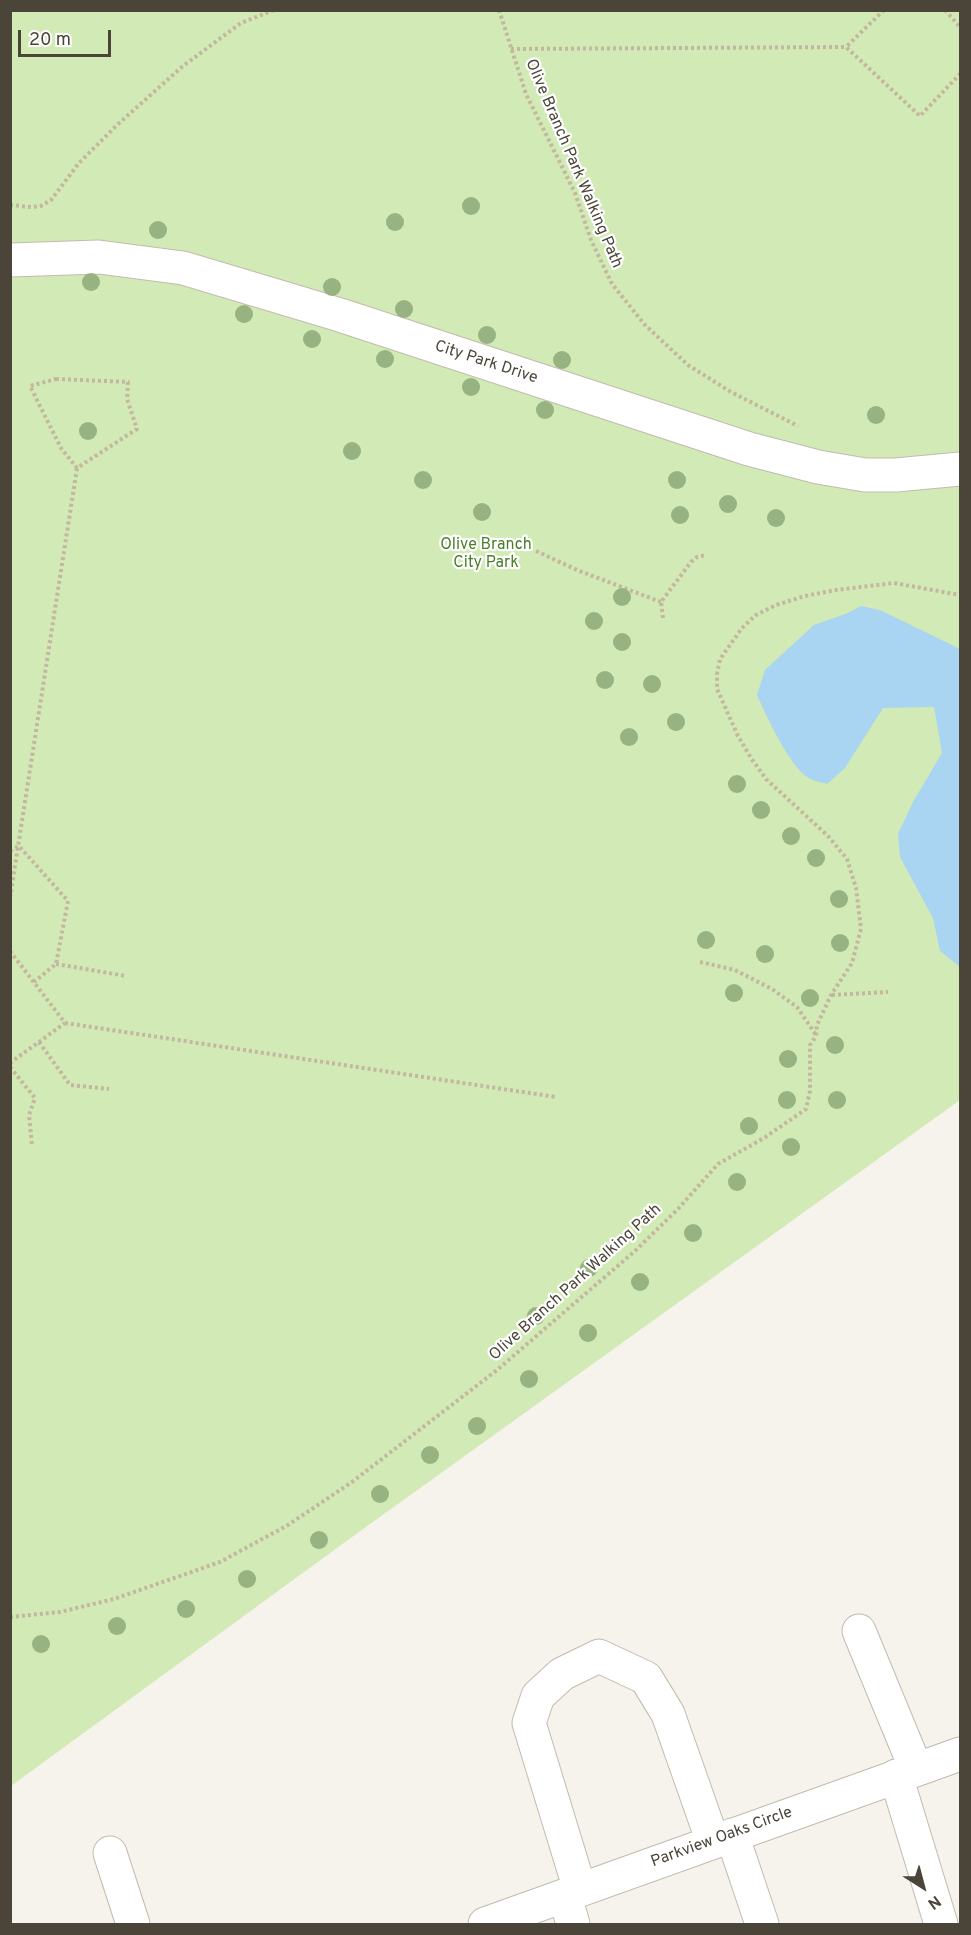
<!DOCTYPE html>
<style>
body{margin:0}
#map{position:relative;width:971px;height:1935px;overflow:hidden;background:#f6f3ec;font-family:Overpass,sans-serif}
canvas{display:block}
.frame{position:absolute;inset:0;border:12px solid #4b4439;pointer-events:none}
.north{position:absolute;left:893px;top:1857px;width:60px;height:60px;-webkit-text-stroke:4px #fff;paint-order:stroke;rotate:144deg;font-size:16px;font-weight:700;line-height:24px;text-align:center;color:#4b4439}
.north::after{content:'';display:block;margin:auto;width:21px;height:27px;background:#4b4439;clip-path:polygon(50% 0,100% 100%,50% 72%,0 100%)}
.scale{position:absolute;left:18px;top:30px;width:93px;height:27px;box-sizing:border-box;border:3px solid #4b4439;border-top:0;padding-left:8px;font-size:18px;line-height:21px;white-space:nowrap;color:#4b4439;-webkit-text-stroke:4px #fff;paint-order:stroke}
</style>
<div id="map">
<canvas width="971" height="1935"></canvas>
<div class="frame"></div>
<div class="north">N</div>
<div class="scale">20 m</div>
</div>
<script>
const context = document.querySelector('canvas').getContext('2d');
context.lineJoin = 'round';
function fillPath(path, color) {
  context.fillStyle = color;
  context.fill(path, 'evenodd');
}
function stroke(path, color, width, dash) {
  context.strokeStyle = color;
  context.lineWidth = width;
  context.lineCap = dash ? 'butt' : 'round';
  context.setLineDash(dash || []);
  context.stroke(path);
}
function write(font, color, halo, rows, align = 'center') {
  context.font = font + ' Overpass,sans-serif';
  context.lineWidth = 4.5;
  context.setLineDash([]);
  context.textBaseline = 'middle';
  context.strokeStyle = halo;
  context.fillStyle = color;
  for (const [text, x, y, turn = 0] of rows) {
    context.save();
    context.translate(x, y);
    context.rotate((+turn || 0) * Math.PI / 180);
    context.textAlign = isNaN(turn) ? turn : align;
    if (halo) context.strokeText(text, 0, 0);
    context.fillText(text, 0, 0);
    context.restore();
  }
}
const green = new Path2D(`
 M11 11H960V1100L352 1537 11 1786Z`);
const water = new Path2D(`
 M861 606 880 610 960 649V967L940 951 933 918 900 857 898 834 913 802 942 753 934 707 883 708 845 768 827 784C822 782 814 781 809 778 790 768 766 715 757 695L765 670 814 625 848 613Z`);
const path = new Path2D(`
 M499 10 526 94 575 193 591 240 612 284 645 325 688 365 731 392 798 426
 M884 10 846 47 920 116 960 74
 M945 10 960 27
 M511 49 846 47
 M10 205 31 207 41 206 51 200 79 163 116 126 183 66 241 23 274 10
 M56 379 128 382 127 399 137 429 77 468 61 448 30 386Z
 M536 551 577 570 661 602
 M663 618 661 602 691 562 697 557 706 555
 M10 851 19 846 68 901 56 964 34 982
 M10 898 77 468
 M10 951 65 1023 10 1063
 M700 962 735 970 772 989 797 1007 816 1035
 M56 964 126 976
 M832 995 888 992
 M65 1023 556 1097
 M39 1042 70 1085 109 1089
 M10 1067 35 1098 29 1115 32 1146
 M10 1146H12
 M10 1617 60 1612 114 1599 220 1562 288 1525 352 1482 497 1370 635 1251 678 1209 718 1164 764 1138 806 1109 810 1091V1045L816 1036 817 1025 831 995 852 963 861 929 856 888 847 859 828 836 766 779 751 758 738 736 717 689V674L720 659 742 628 756 615 776 605 805 596 836 590 894 583 960 595`);
const minor = new Path2D(`
 M10 260 99 257 183 268 340 315 749 449 818 467 865 475H896L960 469
 M859 1631 916 1769
 M896 1776 941 1924
 M732 1835 762 1924
 M110 1853 133 1924
 M580 1890 529 1723 538 1696 562 1674 599 1656 646 1678 668 1714 713 1842
 M565 1896 573 1924
 M485 1924 960 1754`);
const trees = [
 [471,206],
 [395,222],
 [158,230],
 [91,282],
 [332,287],
 [404,309],
 [244,314],
 [487,335],
 [312,339],
 [385,359],
 [562,360],
 [471,387],
 [545,410],
 [876,415],
 [88,431],
 [352,451],
 [423,480],
 [677,480],
 [728,504],
 [482,512],
 [680,515],
 [776,518],
 [622,597],
 [594,621],
 [622,642],
 [605,680],
 [652,684],
 [676,722],
 [629,737],
 [737,784],
 [761,810],
 [791,836],
 [816,858],
 [839,899],
 [706,940],
 [840,943],
 [765,954],
 [734,993],
 [810,998],
 [835,1045],
 [788,1059],
 [787,1100],
 [837,1100],
 [749,1126],
 [791,1147],
 [737,1182],
 [693,1233],
 [589,1268],
 [640,1282],
 [536,1316],
 [588,1333],
 [529,1379],
 [477,1426],
 [430,1455],
 [380,1494],
 [319,1540],
 [247,1579],
 [186,1609],
 [117,1626],
 [41,1644]
];
const streetNames = [
 ["Olive Branch Park Walking Path",573,164,67],
 ["City Park Drive",486,363,18],
 ["Olive Branch Park Walking Path",576,1283,-42],
 ["Parkview Oaks Circle",722,1838,-20]
];
const parkNames = [
 ["Olive Branch",486,546],
 ["City Park",486,564]
];
fillPath(green, '#d2eab5');
fillPath(water, '#a9d4f2');
stroke(minor, '#c2bbae', 35);
stroke(path, '#c4b79f', 4, [3, 3]);
stroke(minor, '#fff', 33);
context.fillStyle = '#97b381';
for (const [x, y] of trees) {
  context.beginPath();
  context.arc(x, y, 9, 0, 2 * Math.PI);
  context.fill();
}
write('16px', '#4b4439', '#fff', streetNames);
write('16px', '#4a7f2a', '#fff', parkNames);
</script>
